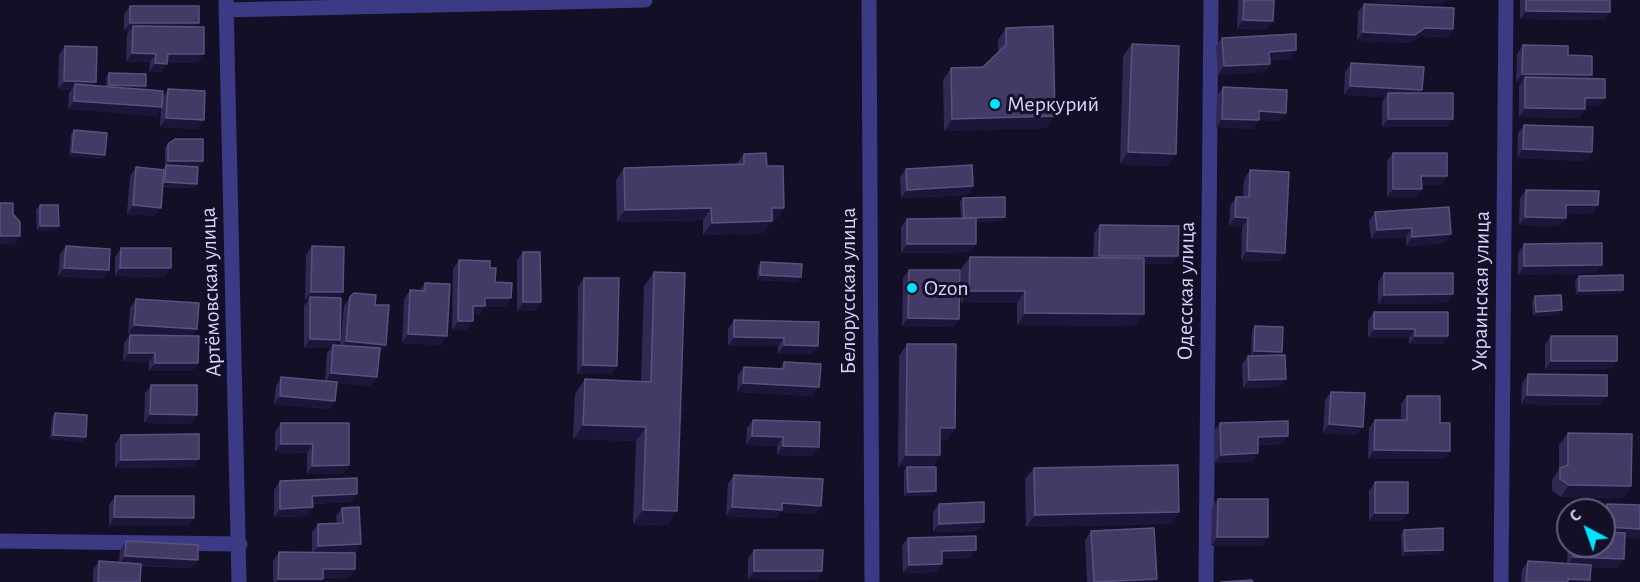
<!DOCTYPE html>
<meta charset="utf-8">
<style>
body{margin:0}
#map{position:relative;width:1640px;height:582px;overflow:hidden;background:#130f26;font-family:"Alegreya Sans",sans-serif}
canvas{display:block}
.north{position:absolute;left:1556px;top:498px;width:60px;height:60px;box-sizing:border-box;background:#130f26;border:2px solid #625e7d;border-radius:50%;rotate:319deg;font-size:16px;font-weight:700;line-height:24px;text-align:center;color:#d9d4ff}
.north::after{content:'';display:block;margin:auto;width:21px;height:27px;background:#00e5ff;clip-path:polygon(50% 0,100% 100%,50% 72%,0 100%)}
</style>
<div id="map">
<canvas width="1640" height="582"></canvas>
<div class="north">С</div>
</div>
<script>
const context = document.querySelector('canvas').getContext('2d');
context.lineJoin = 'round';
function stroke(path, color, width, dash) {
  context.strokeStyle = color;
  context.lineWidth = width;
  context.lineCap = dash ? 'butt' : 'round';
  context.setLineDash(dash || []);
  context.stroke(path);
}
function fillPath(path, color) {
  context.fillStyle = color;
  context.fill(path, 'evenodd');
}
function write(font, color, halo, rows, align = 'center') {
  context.font = font + ' "Alegreya Sans",sans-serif';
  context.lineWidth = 6;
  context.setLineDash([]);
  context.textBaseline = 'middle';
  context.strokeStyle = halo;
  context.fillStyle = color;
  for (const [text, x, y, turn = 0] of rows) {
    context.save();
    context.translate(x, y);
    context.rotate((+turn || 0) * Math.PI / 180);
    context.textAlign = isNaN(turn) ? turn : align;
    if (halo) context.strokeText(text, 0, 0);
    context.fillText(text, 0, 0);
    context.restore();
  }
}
const minor = new Path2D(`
 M226 0 239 582
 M869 0 872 582
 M226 10 645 0
 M0 541 240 544
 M1206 582 1211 0
 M1501 582 1506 0`);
const wall = new Path2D(`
 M1238 0H1274L1267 29H1237Z
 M1520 0H1610L1604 20 1520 19Z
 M1364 4 1453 29 1447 37 1420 36 1409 43 1357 41 1358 12Z
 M130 6 199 23 196 27 198 63H167L161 72H149L150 62H126L127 34 129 31H124V14Z
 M1006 28 1046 128 944 131 943 80 951 68 983 67 998 53V40Z
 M1222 38 1290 59 1269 60 1270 64 1264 72 1218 75 1216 46Z
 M1132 44 1168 166 1120 164 1123 56Z
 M1523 45 1568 55 1589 78 1605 98 1599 106H1585V109L1579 118 1519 117V86L1522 82H1516L1517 54Z
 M65 46 94 86 106 87V77L109 73 146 86 144 89 163 97 168 89 198 129 160 127 161 108 156 116 68 109 69 93 71 90 58 89 59 55Z
 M1351 63 1422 90 1420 93 1453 119 1447 127H1382V102L1385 97 1344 95 1345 72Z
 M1223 87 1286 113 1280 121 1259 120 1253 129 1216 127 1217 96Z
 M1524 125 1592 152 1586 161 1517 158 1518 133Z
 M74 130 102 159 69 156 71 134Z
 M168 144 203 161 200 166H184L194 188 162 187 155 216 127 214 130 176 136 167 163 169 165 166V148Z
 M1393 153 1447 176 1441 185H1422L1416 197H1387V161Z
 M744 154 767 166 784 208 776 219 772 220 764 233 703 235V220L617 222 616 180 624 168 736 165Z
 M906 169 973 186 968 195 901 198 900 177Z
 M1250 170 1280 261 1241 260 1242 227 1229 226 1230 206 1236 197H1243L1244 179Z
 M1526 190 1598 205 1592 214 1566 213V218L1560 226 1519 225 1520 198Z
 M963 198 1002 221 976 222V244L970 252 901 253V227L907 219 961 218 960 202Z
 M40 205 56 230 37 231 36 210Z
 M1375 212 1451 234 1445 243 1406 246V237L1371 239 1369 221Z
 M1100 225 1172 264H1144V314L1135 326 1017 325V303H961V269L970 257 1093 258 1094 233Z
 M1524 244 1596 273 1518 275V253Z
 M66 246 103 279 58 276 60 254Z
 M312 246 343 292 339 298 340 340 336 345H340L344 306 350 297 375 305 386 345 380 353H379L377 377 371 386 337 383 330 409 274 404 276 386 281 377 325 381 327 353 331 348H304V306L308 300H305L306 255Z
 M121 248 165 277 115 276V257Z
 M523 252 541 302 535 311H517V260Z
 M459 260 490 268 505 307H484L479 315H473V321L467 330H452L453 269Z
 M761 262 798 282 757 280 758 266Z
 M909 270 959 319 953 327 902 326 903 278Z
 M654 272 677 511 667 525 633 524 636 441 573 439 575 394 585 379 641 381 644 286Z
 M1384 273 1447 303 1378 304V282Z
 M1579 276 1620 294 1576 295 1575 280Z
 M584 278 612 374H577L578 287Z
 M425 283 441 345 402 343 404 299 410 290 419 291Z
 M1535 296 1559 315 1533 316 1532 301Z
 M136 299 197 329 192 336 198 363 192 371H149V362L123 361 124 343 130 335H145L128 334 130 308Z
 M1374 312 1448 336 1442 344H1409V338H1368V321Z
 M734 320 819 322 812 354H778V346H728V329Z
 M1255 326 1280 355V387L1243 388 1242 364 1248 356H1251L1252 330Z
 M1551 336 1617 361 1611 369 1545 370V345Z
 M907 344 955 428 947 440H940V455L932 467 933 496H904V471L907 467H898L899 356Z
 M784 362 813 396 737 392 738 375 744 367 780 369Z
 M1528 374 1601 405 1521 404 1522 383Z
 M151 385 197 415 191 424 144 423 145 393Z
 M1331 392 1357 435 1323 433 1325 400Z
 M1407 396 1440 423 1450 451 1444 459H1368L1369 428 1375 420H1401V404Z
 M55 413 83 442 50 439 52 418Z
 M753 420 813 456 777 455V446L746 445 747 428Z
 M281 423 349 465 343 474H307V453L275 452V432Z
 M1220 423 1282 444 1258 445 1252 462 1215 463 1214 432Z
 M1568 433 1631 486 1623 498 1561 497 1552 491V480L1559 469V445Z
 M121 435 199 459 193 467 115 468V444Z
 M1034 468 1179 512 1171 524 1026 527 1025 479Z
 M734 475 816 514 780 512 776 518 726 516 728 483Z
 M280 481 351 502 313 504V507L307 516 274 517V490Z
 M1375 482 1402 521H1369V491Z
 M115 496 188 526H109V505Z
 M1218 499 1262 546H1211L1212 507Z
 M939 504 984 522 978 531 933 532V512Z
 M1607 504 1640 505V538L1625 537 1618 568 1591 567 1589 582H1521L1522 570 1528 561 1567 563 1568 546H1604V510H1602Z
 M342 508 361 544 355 553 349 578H323L321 582H273V561L279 552 312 553V532L318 524 337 523 336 516Z
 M1404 530 1443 550 1440 554 1402 556 1401 534Z
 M1091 531 1157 579 1155 582H1087L1085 540Z
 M908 538 970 558 942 559V564L936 572 903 573 902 546Z
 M126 541 192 568 141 566 140 582H93V570L99 561 119 562 120 550Z
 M754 550 822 571 816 580 748 579V558Z`);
const shadedWall = new Path2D(`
 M1377 0H1446L1443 4 1375 3Z
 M1526 11 1610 12 1604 20 1520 19Z
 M1243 20 1273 21 1267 29H1237Z
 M130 23H199L193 31 133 26 129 31H124Z
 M1425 28 1453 29 1447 37 1420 36 1409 43 1357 41 1363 32Z
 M1296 50 1290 59 1263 60 1269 52Z
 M132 53 156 54 150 62H126Z
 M168 54H204L198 63H162Z
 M155 63 167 64 161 72H149Z
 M1270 64 1264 72 1218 75 1224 66Z
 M1522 74 1592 75 1586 84 1525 77 1522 82H1516Z
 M64 81 96 82 90 91 75 84 71 90 58 89Z
 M109 85 146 86 143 91 106 90Z
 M1350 86 1422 90 1416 99 1388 93 1385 97 1344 95Z
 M1585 98H1605L1599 106H1579Z
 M74 101 162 107 156 116 68 109Z
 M1525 108 1585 109 1579 118 1519 117Z
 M1259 111 1286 113 1280 121 1254 120Z
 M1055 116 1046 128 944 131 952 119Z
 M166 118 204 120 198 129 160 127Z
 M1222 119 1259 120 1253 129 1216 127Z
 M1388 119H1453L1447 127H1382Z
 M1523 149 1592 152 1586 161 1517 158Z
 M72 152 105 155 102 159 69 156Z
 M1128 152 1176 154 1168 166 1120 164Z
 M168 161H203L200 166H165Z
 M1421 176H1447L1441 185H1416Z
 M165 182 197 184 194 188 162 186Z
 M973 186 968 195 901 198 907 190Z
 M1393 189H1422L1416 197H1387Z
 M133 205 161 208 155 216 127 214Z
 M1566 205H1598L1592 214 1560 213Z
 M711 208 703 220 617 222 625 210Z
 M772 208H784L776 219 764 220Z
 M1005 217 1002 221 961 222 964 218Z
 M1235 217 1248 218 1242 227 1229 226Z
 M1525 217 1566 218 1560 226 1519 225Z
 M772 221 764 233 703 235 712 223Z
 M40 226H59L56 230 37 231Z
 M1412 228 1406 237 1371 239 1377 230Z
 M1451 234 1445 243 1406 246 1412 237Z
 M0 236H20L14 245 0 244Z
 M907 244H976L970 252 901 253Z
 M1247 251 1285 253 1280 261 1241 260Z
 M1099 256H1178L1172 264H1093Z
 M1602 265 1596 273 1518 275 1524 266Z
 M64 268 109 270 103 279 58 276Z
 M120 268H171L165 277 115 276Z
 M760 275 801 277 798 282 757 280Z
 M1623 290 1620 294 1576 295 1579 291Z
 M969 291H1025L1017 303H961Z
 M311 292H343L337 301 310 297 308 300H305Z
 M1453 294 1447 303 1378 304 1384 295Z
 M485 298H511L505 307H484L479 315H467L473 306Z
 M523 302H541L535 311H517Z
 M1562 310 1559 315 1533 316 1536 312Z
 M1025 313 1144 314 1135 326 1017 325Z
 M908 318 959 319 953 327 902 326Z
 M458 321H473L467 330H452Z
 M134 325 197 329 191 338 128 334Z
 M1374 329H1415L1409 338H1368Z
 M408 334 447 336 441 345 402 343Z
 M1415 336H1448L1442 344H1409Z
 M734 337 784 338 778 346H728Z
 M310 339 340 340 334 348 333 345 331 348H304Z
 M346 341 386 345 380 353 340 350Z
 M784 345 818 346 812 354H778Z
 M1254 351 1282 352 1279 357 1251 356Z
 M129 353H155L149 362 123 361Z
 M1551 361H1617L1611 369 1545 370Z
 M155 363H198L192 371H149Z
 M583 365 617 366 612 374H577Z
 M331 373 377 377 371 386 325 382Z
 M1286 379 1280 387 1243 388 1249 380Z
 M743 383 819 387 813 396 737 392Z
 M1527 395 1607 396 1601 405 1521 404Z
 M280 396 335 401 330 409 274 404Z
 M150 414 197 415 191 424 144 423Z
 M1329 424 1363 427 1357 435 1323 433Z
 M583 425 646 427 636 441 573 439Z
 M940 428H955L947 440H931Z
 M53 435 86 437 83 442 50 439Z
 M752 436 783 437 777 446 746 445Z
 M1288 436 1282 444 1252 445 1258 437Z
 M281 444H313L307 453 275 452Z
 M783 446 819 447 813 456 777 455Z
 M1374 450 1450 451 1444 459H1368Z
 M1258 453 1252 462 1215 463 1221 455Z
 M906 455H940L931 467H898Z
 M199 459 193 467 115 468 121 460Z
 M349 465 343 474H307L312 466Z
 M1569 485 1631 486 1623 498 1561 497Z
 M936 491 933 496H904L908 492Z
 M357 494 351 502 306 504 312 496Z
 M782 503 821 506 816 514 780 512 776 518 726 516 732 507Z
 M313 507 307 516 274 517 280 509Z
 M643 510 677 511 667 525 633 524Z
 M1179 512 1171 524 1026 527 1035 515Z
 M1375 513H1408L1402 521H1369Z
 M114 517 194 518 188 526H109Z
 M984 522 978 531 933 532 939 524Z
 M1606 527 1640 529V538L1604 536V530Z
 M1217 537H1268L1262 546H1211Z
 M361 544 355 553 312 555 318 546Z
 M976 550 970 558 936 559 942 551Z
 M1443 550 1440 554 1402 556 1405 551Z
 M125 556 198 560 192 568 119 564Z
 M1573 557 1624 559 1618 568 1567 566Z
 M942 564 936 572 903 573 909 565Z
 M323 569H355L349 578 317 577Z
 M754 571H822L816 580 748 579Z
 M278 579H323L321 582H276Z
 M1157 579 1155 582H1104Z
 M1568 579 1590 580 1589 582H1566Z`);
const building = new Path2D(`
 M1244 0H1274L1273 21 1243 20Z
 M1526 0H1610V12L1526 11Z
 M1364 4 1454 8 1453 29 1425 28 1415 35 1363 32Z
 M130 6H199V23H130Z
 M133 26 204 27V54H168L167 64 155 63 156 54 132 53Z
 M1053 26 1055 116 952 119 951 68 983 67 1006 45V28Z
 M1296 34V50L1269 52 1270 64 1224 66 1222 38Z
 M1132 44 1179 46 1176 154 1128 152Z
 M1523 45 1568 46V55L1592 56V75L1522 74Z
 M65 46 97 47 96 82 64 81Z
 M1351 63 1424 67 1422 90 1350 86Z
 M109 73 146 74V86L109 85Z
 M1525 77 1605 79V98H1585V109L1525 108Z
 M75 84 163 91 162 107 74 101Z
 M1223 87 1287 90 1286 113 1259 111V120L1222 119Z
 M168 89 205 91 204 120 166 118Z
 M1388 93H1453V119H1388Z
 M1524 125 1593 127 1592 152 1523 149Z
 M74 130 107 133 105 155 72 152Z
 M175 139H203V161H168V144Z
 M766 153 767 166H783L784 208H772V221L712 223 711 208 625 210 624 168 744 164V154Z
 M1393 153H1447V176H1421L1422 189H1393Z
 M166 165 198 167 197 184 165 182Z
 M972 165 973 186 907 190 906 169Z
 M136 167 164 170 161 208 133 205Z
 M1250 170 1289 172 1285 253 1247 251 1248 218 1235 217 1236 197H1249Z
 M1526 190 1599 191 1598 205H1566V218L1525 217Z
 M1005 197V217L964 218 963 198Z
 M0 203H13V214L20 222V236H0Z
 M40 205H58L59 226H40Z
 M1449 207 1451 234 1412 237V228L1377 230 1375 212Z
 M976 218V244H907V219Z
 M1100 225 1179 226 1178 256H1099Z
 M1602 243V265L1524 266V244Z
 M66 246 110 249 109 270 64 268Z
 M312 246 344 247 343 292H311Z
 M121 248H171V268H120Z
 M523 252H540L541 302H523Z
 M970 257 1144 258V314L1025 313V291H969Z
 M459 260 490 261V268H496L495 282 512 283 511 298H485V306H473V321H458Z
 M761 262 802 264 801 277 760 275Z
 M909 270H960L959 319 908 318Z
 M654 272 685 273 677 511 643 510 646 427 583 425 585 379 651 382Z
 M1384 273H1453V294L1384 295Z
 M1623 275V290L1579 291V276Z
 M584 278H619L617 366 583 365Z
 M425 283 450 284 447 336 408 334 410 290 425 291Z
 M354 293 376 295 375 305H389L386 345 346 341 350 297Z
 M1561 295 1562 310 1536 312 1535 296Z
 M310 297 341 298 340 340 310 339Z
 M136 299 199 303 197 329 134 325Z
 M1374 312H1448V336H1415V329H1374Z
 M734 320 819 322 818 346 784 345V338L734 337Z
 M1255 326 1283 327 1282 352 1254 351Z
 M130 335 199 336 198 363H155V353H129Z
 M1551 336H1617V361H1551Z
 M907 344H956L955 428H940V455H906Z
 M333 345 380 348 377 377 331 373Z
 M1285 355 1286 379 1249 380 1248 356Z
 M784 362 821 364 819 387 743 383 744 367 784 369Z
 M1528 374 1607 375V396L1527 395Z
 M281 377 337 382 335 401 280 396Z
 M151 385H197V415L150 414Z
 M1331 392 1365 393 1363 427 1329 424Z
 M1407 396H1440V423H1450V451L1374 450 1375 420H1407Z
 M55 413 87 415 86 437 53 435Z
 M753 420 820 422 819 447 783 446V437L752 436Z
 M1288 421V436L1258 437V453L1221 455 1220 423Z
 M281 423H349V465L312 466 313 444H281Z
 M1568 433 1632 434 1631 486 1569 485 1560 479V468L1568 465Z
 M199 434V459L121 460V435Z
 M1178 465 1179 512 1035 515 1034 468Z
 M907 467H936V491L908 492Z
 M734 475 823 479 821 506 782 503V510L732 507Z
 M357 478V494L312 496 313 507 280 509V481Z
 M1375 482H1408V513H1375Z
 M115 496H194V518L114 517Z
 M1218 499H1268V537H1217Z
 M984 502V522L939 524V504Z
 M1607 504 1640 505V529L1606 527Z
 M359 507 361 544 318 546V524L343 523 342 508Z
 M1154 528 1157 579 1094 582 1091 531Z
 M1443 528V550L1405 551 1404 530Z
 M1604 532 1625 533 1624 559 1573 557 1574 546H1604Z
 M976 536V550L942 551V564L909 565 908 538Z
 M126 541 198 545V560L125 556Z
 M754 550H823L822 571H754Z
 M279 552 355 553V569H323V579H278Z
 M99 561 141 564 140 582H98Z
 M1528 561 1591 565 1590 580 1568 579V582H1526Z
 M1252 580 1253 582H1221Z`);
const markers = [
 [995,104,6,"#00e5ff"],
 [912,288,6,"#00e5ff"]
];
const poiNames = [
 ["Меркурий",1007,104],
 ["Ozon",924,288]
];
const streetNames = [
 ["Белорусская улица",848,291,-90],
 ["Одесская улица",1186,291,-89],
 ["Украинская улица",1481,291,-89],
 ["Артёмовская улица",211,292,-92]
];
stroke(minor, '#3d3a85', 15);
fillPath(wall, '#312854');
fillPath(shadedWall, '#1d163a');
fillPath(building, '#433a66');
stroke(building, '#5a527e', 1.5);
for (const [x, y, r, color] of markers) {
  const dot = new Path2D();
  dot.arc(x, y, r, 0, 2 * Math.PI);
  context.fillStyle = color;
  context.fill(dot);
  stroke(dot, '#130f26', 2);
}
write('22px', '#d9d4ff', '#130f26', poiNames, 'left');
write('22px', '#d9d4ff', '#130f26', streetNames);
</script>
